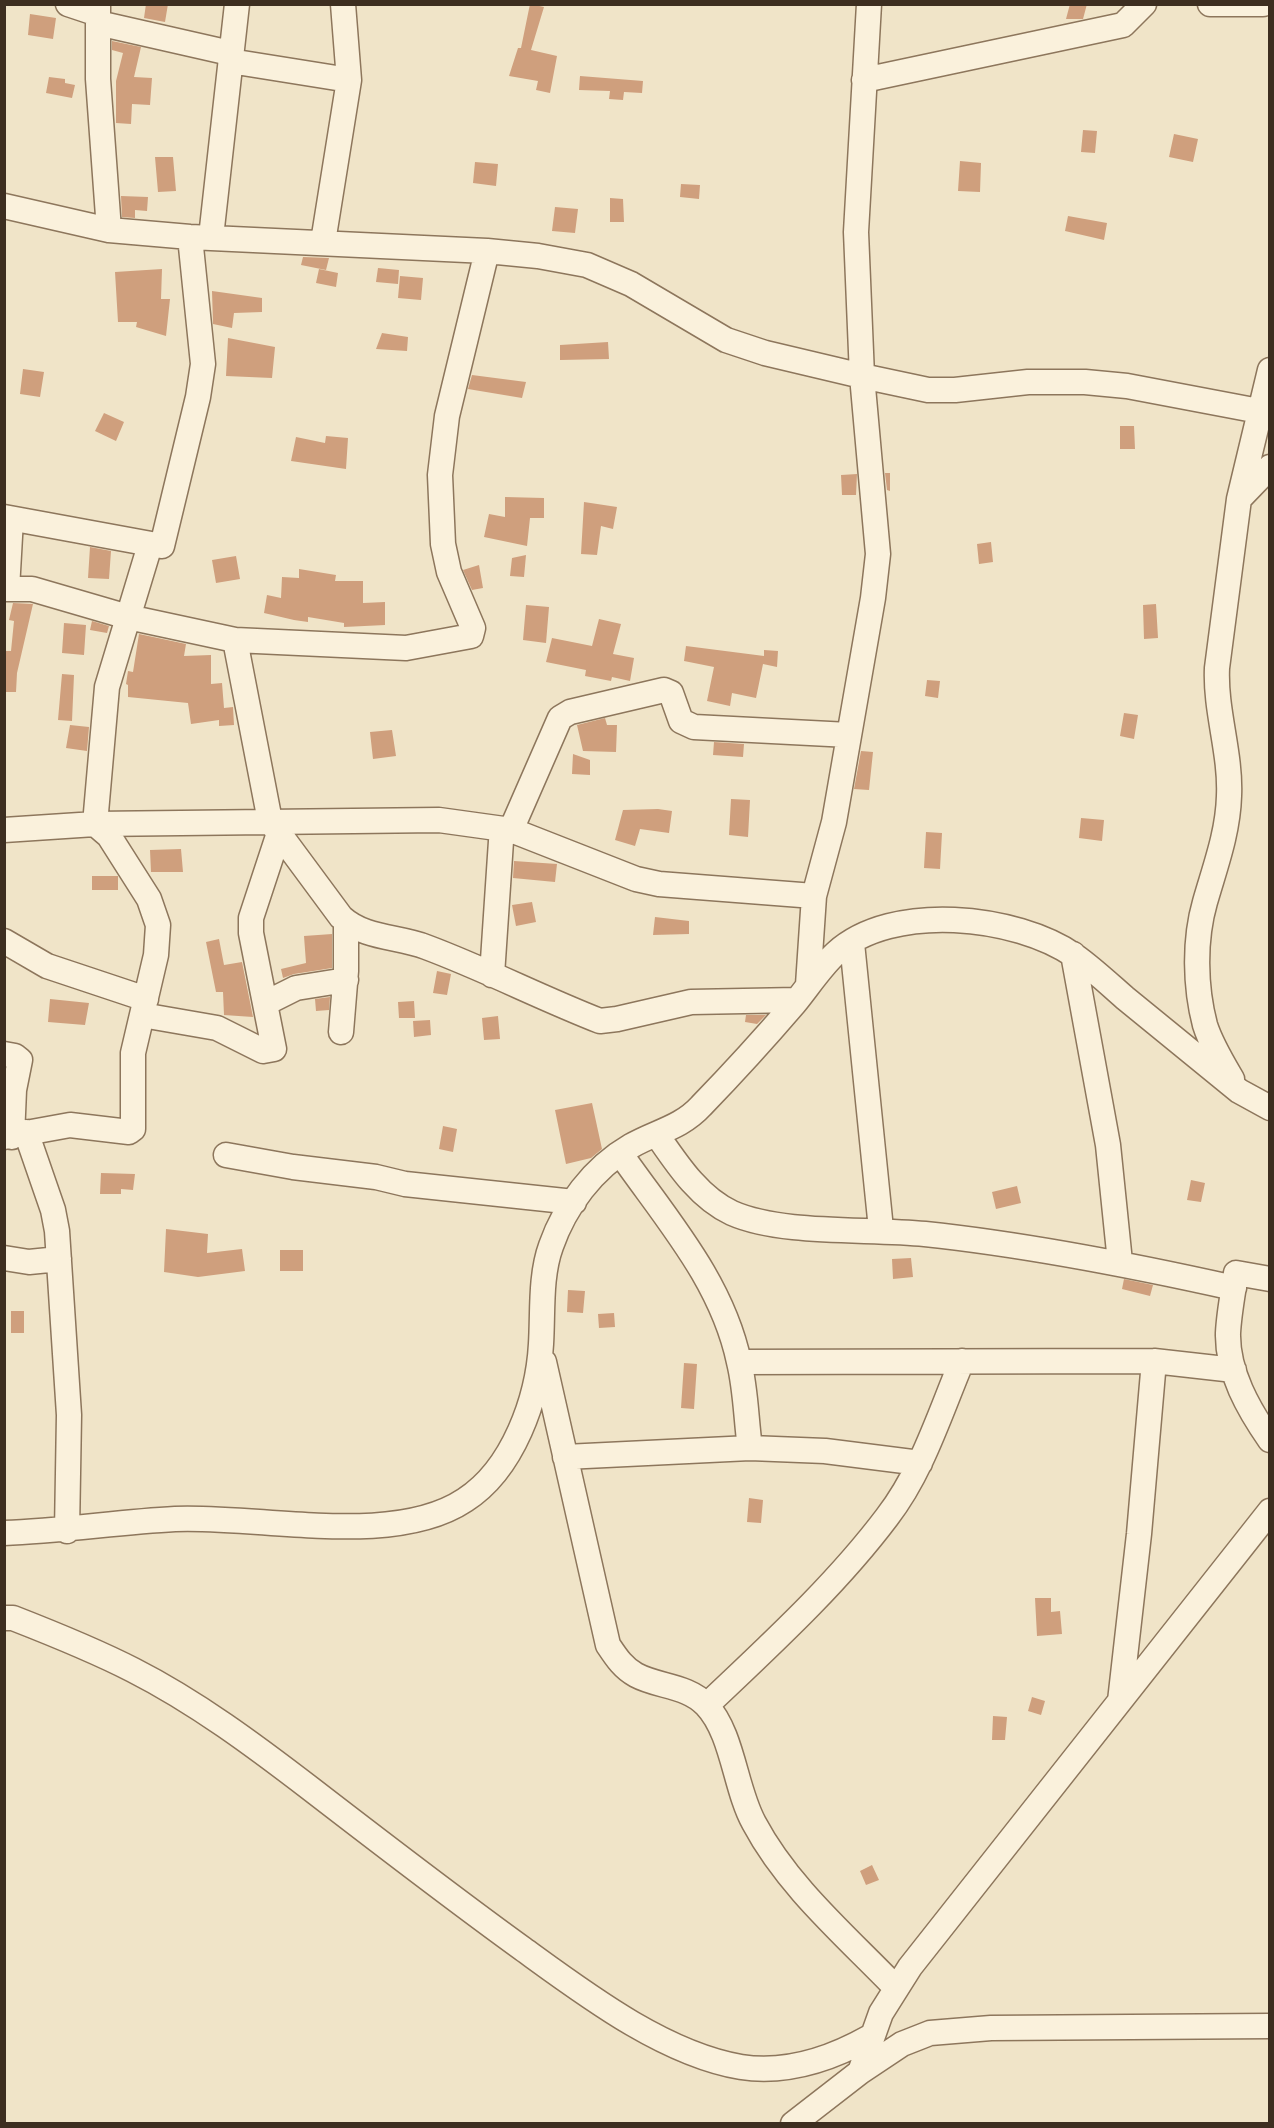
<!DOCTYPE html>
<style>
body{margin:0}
#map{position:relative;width:1274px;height:2128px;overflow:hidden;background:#f0e4c8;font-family:"Noto Serif",serif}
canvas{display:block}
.frame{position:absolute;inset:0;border:6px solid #3d2e20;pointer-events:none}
</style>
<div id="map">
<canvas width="1274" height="2128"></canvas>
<div class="frame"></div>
</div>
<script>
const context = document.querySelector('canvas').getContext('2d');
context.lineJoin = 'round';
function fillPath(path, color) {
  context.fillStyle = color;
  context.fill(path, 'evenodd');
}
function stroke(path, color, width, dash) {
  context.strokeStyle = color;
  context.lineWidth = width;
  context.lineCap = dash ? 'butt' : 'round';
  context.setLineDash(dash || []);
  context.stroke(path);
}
const building = new Path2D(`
 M146 4H168L165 22 144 18Z
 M530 4 544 7 531 50 557 56 550 93 536 90 538 81 509 76 518 48H521Z
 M1070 4H1087L1083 19H1066Z
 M30 14 56 18 53 39 28 35Z
 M112 41 141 47 134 77 152 78 150 105 132 104 131 124 116 123V81L123 53 112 50Z
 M580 76 643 81 642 93 624 92 623 100 609 99 610 91 579 90Z
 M49 77 65 79V83L75 85 72 98 46 93Z
 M1083 130 1097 131 1095 153 1081 152Z
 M1174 134 1198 139 1193 162 1169 157Z
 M155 157H173L176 191 158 192Z
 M960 161 981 163 980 192 958 191Z
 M475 162 498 164 496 186 473 183Z
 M681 184 700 185 699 199 680 197Z
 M121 196 148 197 147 211 135 210V218L122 217Z
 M610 198 623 199 624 222H610Z
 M555 207 578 209 575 233 552 231Z
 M1068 216 1107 223 1104 240 1065 231Z
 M303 257 329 258 326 270 301 265Z
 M378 268 399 270 398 284 376 282Z
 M162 269 161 299H170L166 336 136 327 137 322H118L115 272Z
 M319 269 338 273 336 287 316 283Z
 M400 276 423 278 421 300 398 298Z
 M212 291 262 298V312L234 313 232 328 213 324Z
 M382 333 408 337 407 351 376 349Z
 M228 338 275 347 272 378 226 376Z
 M608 342 609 359 560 360V345Z
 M23 369 44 372 40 397 20 394Z
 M472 375 526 382 522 398 468 389Z
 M104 413 124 422 116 441 95 431Z
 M1120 426H1134L1135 449H1120Z
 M326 436 348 438 346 469 291 461 296 437 325 443Z
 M885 473H890V491L887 490Z
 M857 474 856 495H842L841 475Z
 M505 497 544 498V518H530L527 546 484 537 489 514 505 517Z
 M584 502 617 507 613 529 601 526 597 555 581 554Z
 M991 542 993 562 979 564 977 544Z
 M90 547 111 551 109 579 88 578Z
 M526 555 524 577 510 576 512 558Z
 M236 556 240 579 216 583 212 560Z
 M479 565 483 588 472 590 463 570Z
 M299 569 336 575 335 581H363V603L385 602V625L344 627V623L308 617V622L294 620 264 613 267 595 281 598 282 577 299 578Z
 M13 603 33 604 17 673 16 692H4V651H11L14 621 9 620Z
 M1156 604 1158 638 1144 639 1143 605Z
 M526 605 549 607 546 643 523 640Z
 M599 619 621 624 613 654 634 658 630 681 612 677 611 681 585 676 586 670 546 662 552 638 592 646Z
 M92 621 109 626 107 633 90 630Z
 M64 623 86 625 84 655 62 653Z
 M139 634 186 644 184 656 211 655V684L222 683 224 708 233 707 234 725 219 726V720L191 724 188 703 128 697V685L126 684 128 671 133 672Z
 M686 646 764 656V650L778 651 777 667 763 664 756 698 732 693 730 706 707 701 714 667 684 661Z
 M62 674 74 675 72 721 58 720Z
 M927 680 940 681 938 698 925 696Z
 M1124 713 1138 715 1134 739 1120 736Z
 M605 718 607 725H617L616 752 583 751 577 725Z
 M70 725 89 727 87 751 66 748Z
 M392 730 396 756 373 759 370 732Z
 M714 742 744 744 743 757 713 755Z
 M861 751 873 752 869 790 854 789Z
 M573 754 590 760V775L572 774Z
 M731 799 750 800 748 837 729 835Z
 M658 809 672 811 669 833 640 829 635 846 615 840 623 810Z
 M1081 818 1104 820 1102 841 1079 838Z
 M926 832 942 833 940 869 924 868Z
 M181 849 183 872H151L150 850Z
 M514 861 557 864 555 882 513 878Z
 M92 876H118V890H92Z
 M532 902 536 922 516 926 512 905Z
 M655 917 689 921V934L653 935Z
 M332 934V968L294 974 283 978 281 969 306 963 304 936Z
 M219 939 224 965 242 962 253 1017 224 1015 223 992H216L206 942Z
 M437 971 451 974 447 995 433 993Z
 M330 997 329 1010 316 1011 315 999Z
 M50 999 89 1003 85 1025 48 1022Z
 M414 1001 415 1018H399L398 1002Z
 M746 1015H766L757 1024 745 1022Z
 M498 1016 500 1039 484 1040 482 1018Z
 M430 1020 431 1035 414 1037 413 1021Z
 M592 1103 602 1149 591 1158 566 1164 555 1110Z
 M443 1126 457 1129 453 1152 439 1149Z
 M101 1173 135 1174 133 1190 121 1189V1194H100Z
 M1191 1180 1205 1183 1201 1202 1187 1200Z
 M1017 1186 1021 1203 996 1209 992 1192Z
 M166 1229 208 1234 207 1253 242 1249 245 1271 198 1277 164 1272Z
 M280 1250H303V1271H280Z
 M911 1258 913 1277 893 1279 892 1259Z
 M1124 1279 1153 1285 1150 1296 1122 1289Z
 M568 1290 585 1291 583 1313 567 1312Z
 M11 1311H24V1333H11Z
 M614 1313 615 1327 599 1328 598 1314Z
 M684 1363 697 1364 694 1409 681 1408Z
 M749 1498 763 1500 761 1523 747 1522Z
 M1035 1598H1051V1612L1060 1611 1062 1634 1037 1636Z
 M1032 1697 1045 1701 1041 1715 1028 1711Z
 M993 1716 1007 1717 1005 1740H992Z
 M872 1865 879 1880 866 1885 860 1871Z`);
const minor = new Path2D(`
 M68 4 98 14
 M98 4V79L109 230
 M1210 4H1263
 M98 23 230 53
 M230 61 349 80
 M864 80 1123 25 1144 4
 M4 206 109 230 190 237 487 251 538 256 587 265 631 284 726 340 765 353 862 376 928 390H955L1028 382H1085L1127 386 1259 411
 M211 237 237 4
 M323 242 349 80 343 4
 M1240 498 1270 467
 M4 517 162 546 198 397 203 364 190 237
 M4 589H32L128 617 235 640 406 648 471 636 473 628 449 572 443 544 440 475 447 416 487 251
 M7 589 11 519
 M235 640 270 821 341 917C365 939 397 936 426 947 485 969 541 998 600 1021L617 1019 691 1002 797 1000
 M95 824 107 687 150 545
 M4 830 95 824 439 820 511 830 636 879 659 884 814 896
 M4 941 47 966 146 999
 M852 943 881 1229
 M1073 954 1108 1145 1120 1262
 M492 975 501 841 504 835 511 830 560 718 570 712 664 690 671 693 681 721 694 727 849 735
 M808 985 814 896 834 822 873 598 878 554 862 376 856 232 869 4
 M266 1003 296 988 346 980
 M142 1015 217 1028 263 1051 274 1049 251 933V918L279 833
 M341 1032 346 971V922
 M4 1054 15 1056 20 1060 14 1090 12 1137
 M1232 1079C1222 1062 1211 1044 1205 1025 1195 987 1194 940 1205 902 1215 867 1228 833 1229 796 1231 753 1215 711 1217 668L1239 499 1270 370
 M26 1132 53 1210 57 1231 69 1415 67 1531
 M657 1135C677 1164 699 1198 732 1213 782 1235 868 1228 925 1234 1029 1245 1131 1265 1234 1288
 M4 1137 70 1125 129 1132 133 1129V1053L156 955 158 925 149 899 109 836 95 824
 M620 1153C666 1219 722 1281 739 1362 746 1390 746 1420 750 1448
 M226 1155 293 1167 376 1177 405 1184 574 1202
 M4 1258 29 1262 59 1259
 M1270 1279 1236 1273C1233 1293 1229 1313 1228 1333 1227 1372 1249 1410 1270 1440
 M544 1362 608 1645C616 1657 623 1668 636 1675 658 1687 687 1685 706 1705 733 1733 735 1789 754 1823 788 1887 846 1936 896 1988
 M739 1362 1154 1361
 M565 1457 750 1448 825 1451 920 1463
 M4 1533C62 1531 118 1522 175 1519 260 1515 393 1548 465 1500 513 1469 538 1399 541 1344 543 1312 540 1276 551 1246 565 1206 593 1168 631 1146 655 1132 681 1128 701 1106 733 1073 764 1039 794 1004 808 987 820 968 836 953 892 902 1016 915 1075 956 1092 968 1109 984 1125 998 1163 1029 1201 1060 1239 1091L1270 1108
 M4 1618H13C54 1634 94 1650 133 1670 196 1702 255 1746 311 1789 381 1843 451 1897 523 1949 585 1994 664 2054 741 2067 787 2074 831 2059 870 2037
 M1120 1701 1139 1534 1154 1361 1234 1370
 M707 1705C769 1646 835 1586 887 1517 922 1472 940 1413 962 1361
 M860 2072 881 2013 910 1967 1270 1511
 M793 2124 860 2072 902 2044 930 2033 991 2028 1270 2026`);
fillPath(building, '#cf9f7d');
stroke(minor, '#8d765c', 27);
stroke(minor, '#faf1dc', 24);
</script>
